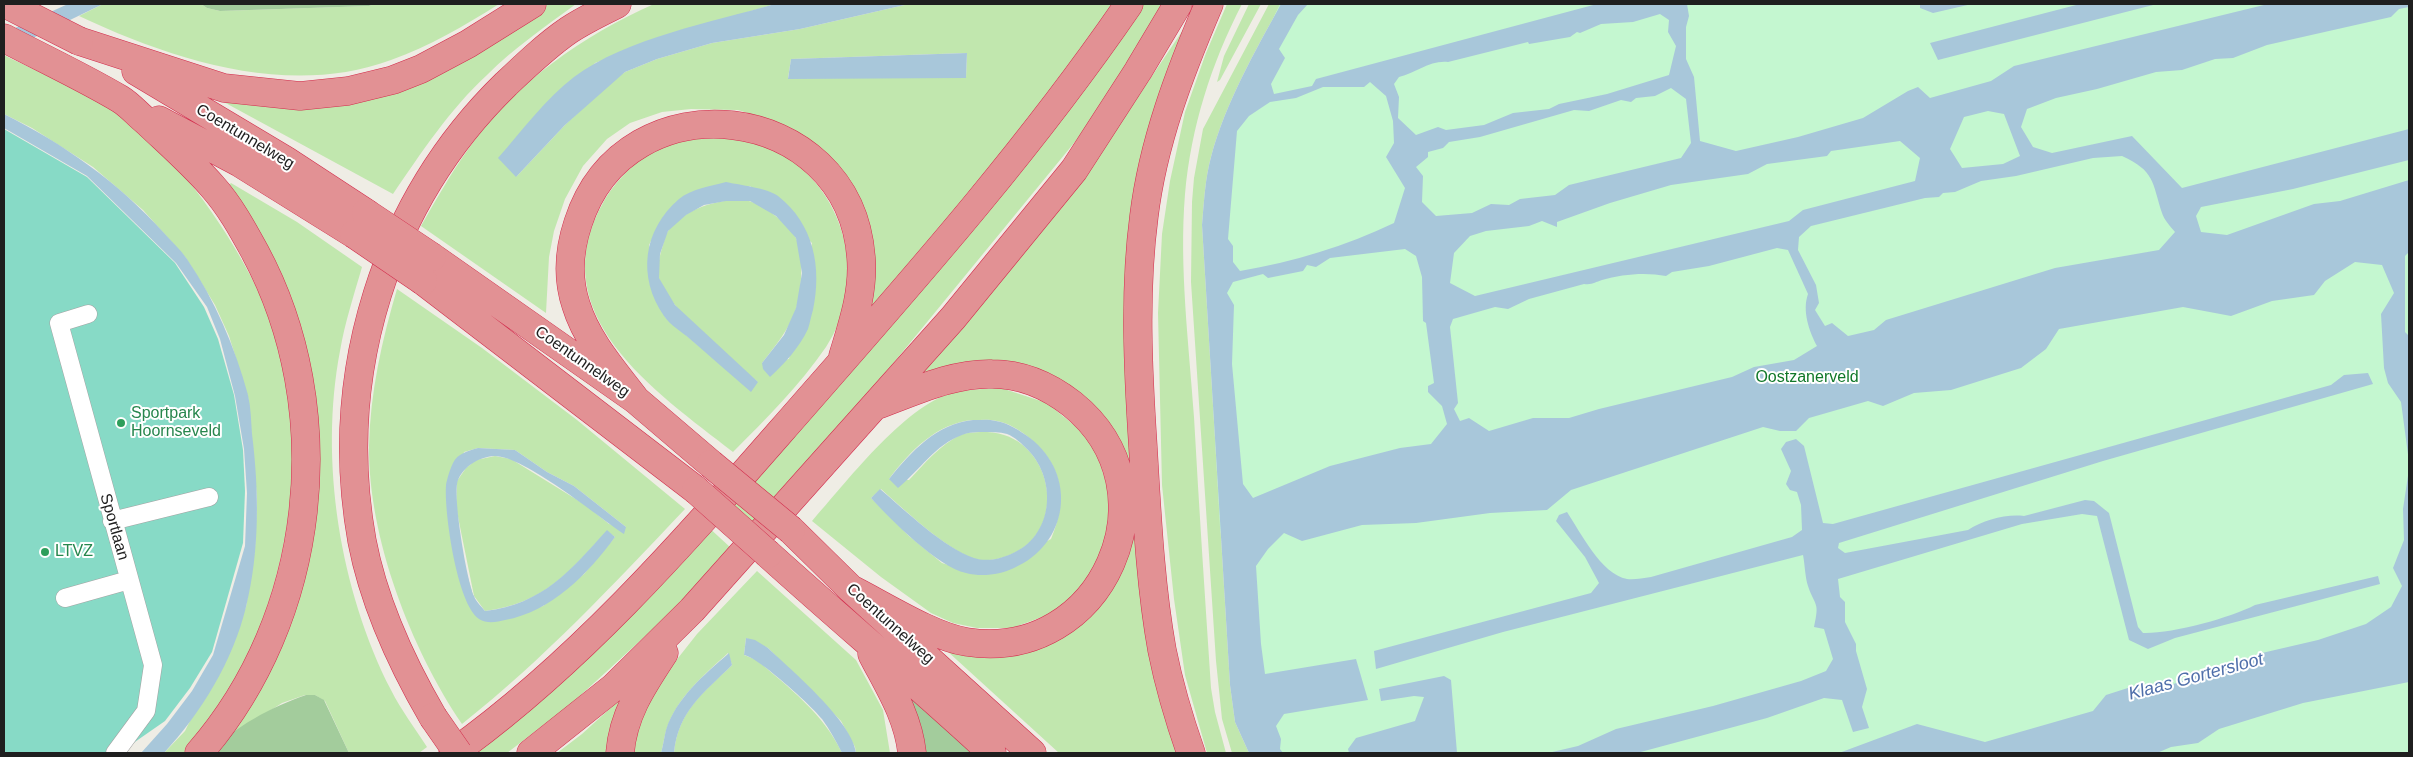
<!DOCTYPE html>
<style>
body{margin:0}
#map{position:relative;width:2413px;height:757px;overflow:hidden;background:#efede5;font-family:Arial,sans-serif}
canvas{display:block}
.frame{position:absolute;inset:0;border:5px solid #1f1f1f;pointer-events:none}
</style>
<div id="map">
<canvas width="2413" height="757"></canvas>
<div class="frame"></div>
</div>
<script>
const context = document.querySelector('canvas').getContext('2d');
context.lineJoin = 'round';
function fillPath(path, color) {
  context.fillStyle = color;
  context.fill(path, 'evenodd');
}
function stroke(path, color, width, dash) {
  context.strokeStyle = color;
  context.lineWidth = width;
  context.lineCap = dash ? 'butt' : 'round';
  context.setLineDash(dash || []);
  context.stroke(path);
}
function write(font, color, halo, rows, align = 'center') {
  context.font = font + ' Arial,sans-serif';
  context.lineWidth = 4;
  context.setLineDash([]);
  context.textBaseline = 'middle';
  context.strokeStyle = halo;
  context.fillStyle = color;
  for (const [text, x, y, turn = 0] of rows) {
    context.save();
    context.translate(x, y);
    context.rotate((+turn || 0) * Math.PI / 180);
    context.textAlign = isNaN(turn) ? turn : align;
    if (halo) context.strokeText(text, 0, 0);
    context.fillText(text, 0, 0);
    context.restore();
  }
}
const grass = new Path2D(`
 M103 4H201L207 8 220 11 369 6 374 4H499C464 26 430 46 391 60 288 98 173 60 79 16Z
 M550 4H576C546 26 514 48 487 75 450 109 421 153 393 194L209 94 315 104Z
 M654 4H775L663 37 595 63 516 177 565 125 606 86 625 72 657 59 712 43 800 29 909 4H1114L1037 110 945 223 864 316 867 280 802 137 774 121 738 110 691 109 662 112 630 123 607 139 583 166 565 199 554 231 549 257 546 313 421 226C436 200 451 173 469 148 513 84 584 35 654 4ZM967 53 966 78H788L791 59Z
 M1141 4H1166L1083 132 859 405 750 526 726 505Z
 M1227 4H1242C1211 64 1191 127 1185 194 1179 268 1189 344 1194 417 1199 507 1205 598 1211 688L1215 712 1226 753H1207L1185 675 1174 599 1162 485 1158 313 1162 234 1170 181 1185 112 1206 53Z
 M1249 4H1261L1220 80 1217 82 1224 56Z
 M1269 4H1281C1255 51 1225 104 1211 157 1205 179 1204 202 1202 225L1230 685 1235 722 1249 753H1232L1222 719 1216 661 1191 282 1192 202 1194 178 1203 129Z
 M1187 24 1150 133 1154 652 1167 725 1177 753H1059L946 650C963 653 982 657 1000 656 1056 650 1103 622 1121 566 1128 545 1129 516 1132 493L1060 379 1022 364 987 360 952 365 909 380 1088 171Z
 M4 55C48 77 104 99 141 132 173 159 198 191 221 226 248 267 276 320 285 369 301 451 292 537 264 616 247 666 216 710 187 753H164L185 731 246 607 255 548 257 498 248 397 229 336 215 305 186 258 143 210 93 167 32 128 4 114Z
 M733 138C750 142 768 145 783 155 848 194 868 284 826 347 800 385 765 420 733 452 655 391 539 314 604 201 618 177 642 154 669 144 689 137 712 139 733 138ZM750 186 812 243 789 359 762 363C775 346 789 330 796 309 802 291 804 256 796 238 790 225 764 205 749 201 724 196 682 209 668 231 665 235 664 241 663 245 660 254 656 270 659 279 671 312 730 359 758 382L700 347 665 317 649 245 664 216Z
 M231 183 297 222 362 267C354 295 345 322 340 351 319 461 340 590 391 690 401 710 415 728 427 747L419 753H349L325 701 315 695H305L282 703 220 743 315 479 241 203 229 185Z
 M397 289 482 348 577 420 685 509C614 584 543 660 462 724 411 649 368 537 369 446 370 393 382 340 397 289ZM478 448 515 450 547 472 574 486 626 527 609 524 587 506 511 459 495 456 476 460 466 468 457 481 456 507 474 596 485 611C545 603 568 573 607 531L615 537 584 574 543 606 480 619 448 509 464 452Z
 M1001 388 1047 403 1085 434 1097 453 1111 499 1105 546 1088 580 1056 612 1012 628H977L953 623 931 613 881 577 812 521C845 484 904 406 952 393 967 389 985 389 1001 388ZM973 420C981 420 989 419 997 421 1008 423 1018 429 1027 436 1063 464 1068 499 1051 539L981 575 942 563 909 536 871 498 881 489C905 510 945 549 975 559 987 562 1001 559 1012 554 1071 529 1052 434 987 432 978 432 968 432 960 435 940 445 924 464 909 480L889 479C910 451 937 423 973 420Z
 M706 525 731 548 664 619 571 704 507 753H476L474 750Z
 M757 571 856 660 883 710 890 753H856L855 747 841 721 768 648 746 638 744 655 757 660C789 688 824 714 842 753H674C678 711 703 693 732 665L728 653C704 675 676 698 666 731 664 738 663 746 661 753H632L641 705 697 634Z
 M627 693 612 753H557L582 734Z`);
const forest = new Path2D(`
 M201 4H374L369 6 220 11 207 8Z
 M905 689 973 753H918Z
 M306 695H315L324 700 349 753H211C234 726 272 707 306 695Z`);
const park = new Path2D(`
 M1280 4H2409V753H1253L1220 527 1204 238 1240 88Z`);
const pitch = new Path2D(`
 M4 129 87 177 175 263 204 307 218 339 234 395 243 450 245 491 243 543 212 652 190 688 165 721 119 753H4Z`);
const water = new Path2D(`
 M68 4H114H103L4 52V33Z
 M775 4H909L800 29 712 43 657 59 625 72 565 125 516 177 498 158C522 131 545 99 574 77 626 38 713 22 775 4Z
 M1281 4H1308L1298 15 1279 49 1285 58 1271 84 1274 94 1312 86 1316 79 1597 4H1687L1689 16 1686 27V59L1694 77 1700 141 1736 151 1798 137 1863 118 1908 91 1918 87 1930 98 1991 81 2014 66 2268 4H2409V7L2399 9 2391 17 2267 45 2233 58 2215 59 2182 70 2156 72 2097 89 2056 98 2027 109 2021 127 2033 147 2052 153 2132 136 2182 188 2409 129V160L2293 189 2201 207 2196 216 2201 232 2227 235 2314 204 2340 201 2409 180V252L2405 256V332L2409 336V462L2401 402 2388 383 2384 368 2381 314 2394 293 2382 265 2355 262 2325 281 2314 295 2272 301 2231 316 2183 307 2059 329 2046 349 2021 368 1951 390 1914 393 1883 406 1868 401 1809 418 1796 431H1780L1763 427 1571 490 1547 510 1490 513 1416 523 1362 525 1302 541 1284 533 1268 549 1256 566 1261 644 1265 674 1356 659 1368 700 1284 714 1276 726 1281 739 1280 749 1283 753H1249L1235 722 1230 685 1202 225C1204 202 1205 179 1211 157 1225 104 1255 51 1281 4ZM1660 14 1669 20 1668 32 1676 46 1669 75 1607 94 1559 104 1549 109 1513 113 1484 125 1446 130 1438 127 1416 135 1398 118 1399 97 1394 84 1399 77C1416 73 1430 60 1448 62L1528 42 1529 44 1570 37 1577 32 1580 33 1601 24 1633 22ZM1370 82 1386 96 1393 121 1394 143 1386 157 1405 188 1394 223C1346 246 1293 262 1240 271L1233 262V246L1228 239 1237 131 1249 116 1270 102 1296 98 1323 87H1364ZM1671 88 1686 99 1691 143 1681 158 1569 185 1555 195 1520 199 1509 205 1491 204 1472 213 1436 216 1422 202 1423 176 1416 167 1428 157V152L1443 148 1449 142 1480 137 1574 110 1589 111 1621 100 1631 102 1636 98 1655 96ZM1988 111 2004 114 2020 156 2003 164 1962 168 1950 149 1964 117ZM1900 141 1920 158 1915 181 1803 210 1789 221 1475 296 1450 283 1454 253 1470 236 1486 231 1529 226 1542 221 1557 227V222L1610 203 1671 185 1748 174 1767 164 1827 156 1831 151ZM2122 156C2155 171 2152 182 2162 213 2164 220 2171 227 2175 232L2159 250 2055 268 1886 320 1874 330 1848 336 1832 323 1825 326 1815 310 1819 303 1816 285 1798 250 1799 237 1811 226 1925 198 1939 197 1943 193 1955 192 1981 181 2016 176 2093 158ZM1777 248 1788 250 1808 294C1802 311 1809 331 1817 346L1794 360 1754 367 1732 377 1599 409 1569 418H1533L1489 431 1469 418 1460 421 1454 409 1458 403 1450 327 1453 319 1495 307 1508 309 1529 299 1584 284C1593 285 1595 282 1602 280 1622 274 1646 272 1666 276L1672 272 1709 266ZM1405 249 1416 256 1422 277 1423 321 1426 323 1434 383 1428 386V392L1442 406 1447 424 1431 444 1400 448 1330 466 1253 498 1243 484 1232 364 1234 305 1227 293 1233 282 1263 274 1268 278 1303 271 1307 265 1316 267 1330 258Z
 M1920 4H1972L1933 13 1920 8Z
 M2080 4H2157L1938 60 1930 43Z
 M967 53 966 78 788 79 791 59Z
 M4 114C64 144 118 182 164 233 171 241 180 249 187 259 215 300 235 347 248 395 251 408 251 421 252 434 259 490 260 551 246 607 233 661 201 713 164 753H141L167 724 192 691 213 655 245 546 247 493 244 449 235 396 220 339 207 307 176 263 87 176 4 128Z
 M726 182C740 185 767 188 778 196 814 224 822 268 813 310 811 316 810 323 808 329 799 348 785 363 770 377L763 369 762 363 784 335 796 308 802 273 796 238 776 216 750 201H726L704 205 686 215 668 231 660 254 659 278 675 305 758 382 751 392C730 374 710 356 690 339 682 332 670 325 664 316 637 277 643 230 679 199 691 189 711 186 726 182Z
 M2368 373 2373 384 2103 461 1839 543 1838 548 1845 553 1968 530C1984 520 2005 514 2024 516L2085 500 2094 501 2109 513 2138 627 2143 633C2171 634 2230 618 2255 605L2378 576 2380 584 2175 638 2148 649 2129 640 2097 516 2082 514 2022 524 1838 579 1840 597 1845 602V622L1856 644V651L1867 689 1862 707 1869 728 1853 732 1842 700 1824 698 1767 718 1637 753H1548L1578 746 1616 729 1713 706 1801 681 1826 671 1833 659 1824 629 1814 627C1820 601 1815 607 1808 586 1805 577 1805 565 1803 555L1503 632 1376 669 1374 651 1591 593 1599 583 1585 557 1556 521 1559 515 1567 512C1581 533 1601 574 1627 579 1634 580 1643 578 1651 577L1792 537 1802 530 1801 505 1797 492 1790 490 1786 484 1791 471 1781 449 1786 442 1796 439 1804 446 1823 523 1833 524 2331 385 2344 375Z
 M973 420C981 420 989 419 996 421 1009 423 1020 431 1030 438 1078 475 1069 544 1014 568 1000 575 981 577 966 573 938 567 890 519 871 498L880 489C906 511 944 548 974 558 986 562 1000 559 1011 554 1053 537 1058 481 1028 450 1022 444 1015 437 1007 434 1000 432 991 432 984 432 977 432 969 432 962 435 936 444 919 471 898 488L889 479C912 451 936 424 973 420Z
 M478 448 515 450 547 472 574 486 626 527 624 534C597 516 523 455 494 456 479 457 464 466 458 480 452 494 467 581 474 596 476 602 482 607 485 611 543 604 570 571 607 530L615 537C589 573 551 612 505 620 497 622 487 624 479 619 457 604 444 512 446 485 447 479 450 469 453 463 458 453 468 451 478 448Z
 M2409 469V682L2303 703 2219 729 2198 743 2171 747 2157 753H1839L1917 724 1985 742 2093 711 2106 695 2131 687 2162 688 2262 653 2318 640 2366 624 2391 607 2402 586 2393 568 2404 540 2403 509Z
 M746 638 755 640 768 648C791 670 853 722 856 753H842C836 741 830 730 822 719 812 706 758 657 744 655Z
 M729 653 732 665C704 693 678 711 674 753H661C663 746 664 738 666 730 676 698 704 675 729 653Z
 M1444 676 1451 680 1457 753H1349L1348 749 1356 738 1415 721 1424 697 1414 696 1381 701 1379 689Z`);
const minor = new Path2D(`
 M88 314 59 323 153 665 146 711 115 753
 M112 521 209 497
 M65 598 129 580`);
const motorway = new Path2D(`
 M4 38C42 58 83 77 120 99 130 105 138 115 147 122 169 143 192 163 212 186 230 206 243 230 255 252 340 410 317 618 199 753
 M79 41 224 88 300 96 348 91 393 80 421 69 468 44 532 4
 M136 71 285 160 366 213
 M159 120 240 163 354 234
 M432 257 636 400 711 464
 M423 281 696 490
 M636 400C614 371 587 341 576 305 567 278 569 250 578 223 626 74 849 100 861 257 864 291 853 323 843 356
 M791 530 851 589 1032 753
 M768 554C842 621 919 685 992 753
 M851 589C883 605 933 637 967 642 1103 663 1179 490 1072 404 1049 386 1021 374 992 374 953 373 916 391 880 404
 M872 654C889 687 908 716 912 753
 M433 717C401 662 374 604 362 541 332 374 385 202 506 84 526 65 547 45 569 30 584 20 601 12 617 4
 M453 753C586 658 695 529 803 406 917 276 1031 147 1129 4
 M531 753 614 687 692 610 953 318 1074 170 1138 71 1178 4
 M620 753C623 714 643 685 664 653
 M1191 753C1179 719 1169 685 1162 650 1150 583 1147 514 1143 447 1138 371 1134 292 1144 216 1153 142 1180 72 1209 4`);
const rail = new Path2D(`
 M4 10 17 4`);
const motorwayBridge = new Path2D(`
 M6 4 79 41
 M366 213 432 257
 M354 234 423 281
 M711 464 791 530
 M696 490 768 554
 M433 717 458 753`);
const markers = [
 [121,423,5,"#2e9e5b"],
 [45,552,5,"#2e9e5b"]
];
const streetNames = [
 ["Coentunnelweg",245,137,31],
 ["Coentunnelweg",582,362,35],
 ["Sportlaan",114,527,74],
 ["Coentunnelweg",890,624,42]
];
const parkNames = [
 ["Oostzanerveld",1807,378]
];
const leisureNames = [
 ["Sportpark",131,414],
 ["Hoornseveld",131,432],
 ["LTVZ",55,552]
];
const waterNames = [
 ["Klaas Gortersloot",2196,677,-15]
];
fillPath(grass, '#c1e7ae');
fillPath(forest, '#a3cc9c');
fillPath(park, '#c4f7d0');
fillPath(pitch, '#87dac6');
fillPath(water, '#a8c7da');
stroke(minor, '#a3a3a3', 19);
stroke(motorway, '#d22d4d', 29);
stroke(minor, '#fff', 18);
stroke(motorway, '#e29194', 28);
stroke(rail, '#6d6d6d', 5.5);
stroke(rail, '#fff', 4, [11]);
stroke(motorwayBridge, '#d22d4d', 29, []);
stroke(motorwayBridge, '#e29194', 28);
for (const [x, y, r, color] of markers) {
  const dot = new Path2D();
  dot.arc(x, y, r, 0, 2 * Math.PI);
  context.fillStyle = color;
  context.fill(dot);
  stroke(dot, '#fff', 2);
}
write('16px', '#1f1f1f', '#fff', streetNames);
write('16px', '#117829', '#fff', parkNames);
write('16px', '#27864d', '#fff', leisureNames, 'left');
write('italic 18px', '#4f6faa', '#fff', waterNames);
</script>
